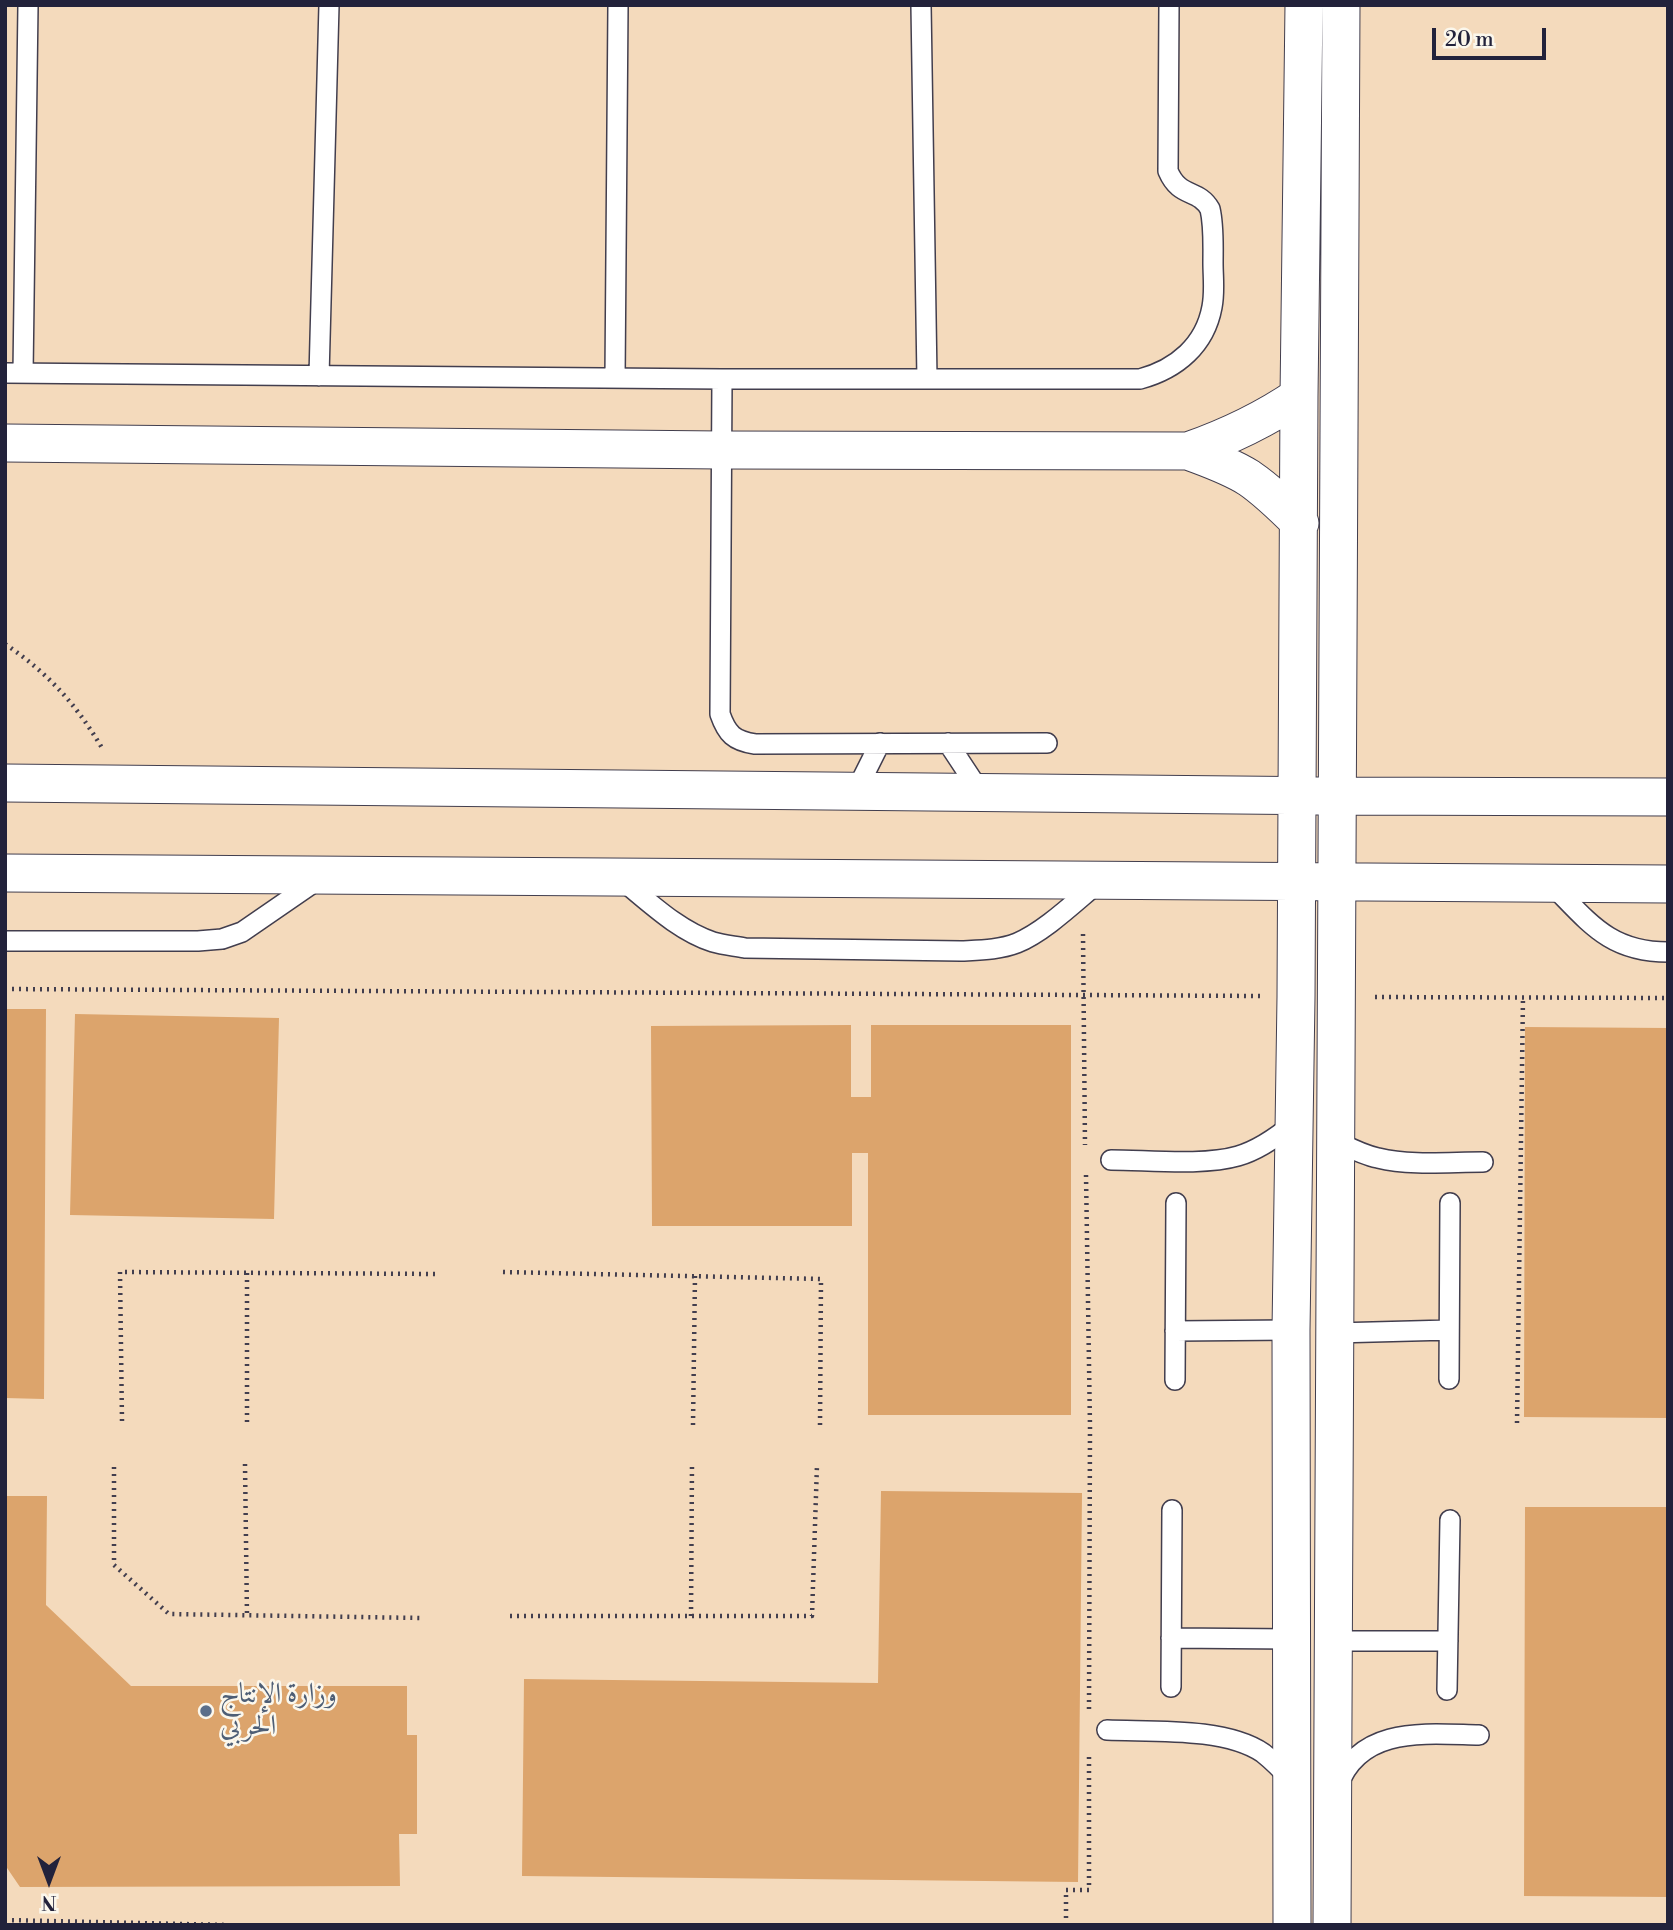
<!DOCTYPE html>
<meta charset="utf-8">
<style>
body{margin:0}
#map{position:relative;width:1673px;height:1930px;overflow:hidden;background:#f4dabc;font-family:"Libre Bodoni",serif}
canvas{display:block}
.frame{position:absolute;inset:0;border:7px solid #22223b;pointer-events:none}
.north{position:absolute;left:14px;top:1846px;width:70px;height:70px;-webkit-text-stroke:5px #fbf7ec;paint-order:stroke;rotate:180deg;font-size:19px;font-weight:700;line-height:28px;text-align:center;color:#22223b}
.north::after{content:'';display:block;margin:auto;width:24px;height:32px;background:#22223b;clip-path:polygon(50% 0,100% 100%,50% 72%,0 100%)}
.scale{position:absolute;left:1432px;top:28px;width:114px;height:32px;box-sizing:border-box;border:4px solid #22223b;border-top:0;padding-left:9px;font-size:21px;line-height:24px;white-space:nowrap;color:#22223b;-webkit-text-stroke:5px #fbf7ec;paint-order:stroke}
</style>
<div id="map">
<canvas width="1673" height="1930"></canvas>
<div class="frame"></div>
<div class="north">N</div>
<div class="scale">20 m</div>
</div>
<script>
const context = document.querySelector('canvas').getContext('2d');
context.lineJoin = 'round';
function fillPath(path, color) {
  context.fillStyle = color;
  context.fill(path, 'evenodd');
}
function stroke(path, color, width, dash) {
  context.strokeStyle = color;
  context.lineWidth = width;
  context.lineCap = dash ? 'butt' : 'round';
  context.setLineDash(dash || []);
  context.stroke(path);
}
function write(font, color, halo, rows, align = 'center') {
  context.font = font + ' "Libre Bodoni",Amiri,serif';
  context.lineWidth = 5;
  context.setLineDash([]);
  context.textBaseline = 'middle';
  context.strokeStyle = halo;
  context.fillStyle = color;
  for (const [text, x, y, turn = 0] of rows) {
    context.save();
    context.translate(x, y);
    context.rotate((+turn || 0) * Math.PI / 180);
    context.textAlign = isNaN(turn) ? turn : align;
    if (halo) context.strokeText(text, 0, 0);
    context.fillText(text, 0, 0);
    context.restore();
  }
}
const building = new Path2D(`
 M5 1009H46L44 1399 5 1398Z
 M75 1014 279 1018 274 1219 70 1215Z
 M851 1025V1097H871V1025H1071V1415H868V1153H852V1226H652L651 1026Z
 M1525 1027 1668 1028V1418L1524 1417Z
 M881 1491 1082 1493 1078 1882 522 1876 524 1679 878 1683Z
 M5 1496H47L46 1605 131 1686H407V1735H417V1834H399L400 1886 20 1887 5 1865Z
 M1525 1507H1668V1897L1524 1896Z`);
const path = new Path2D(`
 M5 644C48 673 76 704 102 748
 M1083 934 1085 1145
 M5 989 1261 996
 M1375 997 1668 998
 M1086 1175 1090 1427 1089 1709
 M503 1272 821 1279 820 1426
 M247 1273V1422
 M122 1421 120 1272 435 1274
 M1517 1423 1523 997
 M693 1425 695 1276
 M245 1464 247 1616
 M114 1467V1565L169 1614 421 1618
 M510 1616H812L817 1465
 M691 1616 692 1464
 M5 1920 228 1925
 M1066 1925V1890H1089V1753`);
const lane = new Path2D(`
 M921 5 927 379
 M5 373 722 379H1140C1177 369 1205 345 1212 307 1215 292 1213 277 1213 263 1213 245 1214 226 1210 209 1198 188 1180 199 1168 171L1169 5
 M23 373 28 5
 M319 376 329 5
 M615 378 618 5
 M722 379 720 714C727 734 734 741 755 744L1047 743
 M948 743 981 793
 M856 791 880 743
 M623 881C650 903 679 931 713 942 723 945 735 946 745 948L961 951C980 950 999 950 1017 943 1044 932 1075 902 1098 883
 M1551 884C1589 922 1609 952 1668 952
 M5 941H198L222 939 242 932 319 879
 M1336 1141C1350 1148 1363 1155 1378 1158 1411 1166 1449 1162 1483 1162
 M1111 1160C1147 1160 1204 1166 1238 1156 1259 1150 1277 1137 1294 1123
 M1175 1331 1291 1330
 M1335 1333 1449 1330
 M1449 1379 1450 1203
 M1175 1380 1176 1203
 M1171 1638 1292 1639
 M1334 1641H1448
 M1171 1687 1172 1510
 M1447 1690 1450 1520
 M1107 1730C1152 1732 1225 1727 1263 1753 1273 1761 1282 1770 1291 1780
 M1338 1786C1360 1725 1427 1734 1479 1735`);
const street = new Path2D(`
 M5 443 721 450 1188 451C1228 437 1264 420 1299 396
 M1188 451C1209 459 1230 466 1249 478 1268 491 1284 507 1300 523
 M5 783 1339 796 1668 797
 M5 873 1668 884
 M1292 1925 1291 1330 1296 997 1299 396 1304 5
 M1332 1925 1341 5`);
const markers = [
 [206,1711,7,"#5c6f8a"]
];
const serviceNames = [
 ["وزارة الإنتاج",220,1695],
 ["الحربي",220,1727]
];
fillPath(building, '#dca46c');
stroke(lane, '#423e4e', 22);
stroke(street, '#423e4e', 39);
stroke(path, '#423e4e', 4.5, [2, 5]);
stroke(lane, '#fff', 19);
stroke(street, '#fff', 37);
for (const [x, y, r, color] of markers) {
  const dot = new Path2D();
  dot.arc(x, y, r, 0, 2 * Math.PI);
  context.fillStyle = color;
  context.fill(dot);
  stroke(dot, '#fbf7ec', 2.5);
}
write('28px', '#4e5e75', '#fbf7ec', serviceNames, 'left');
</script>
